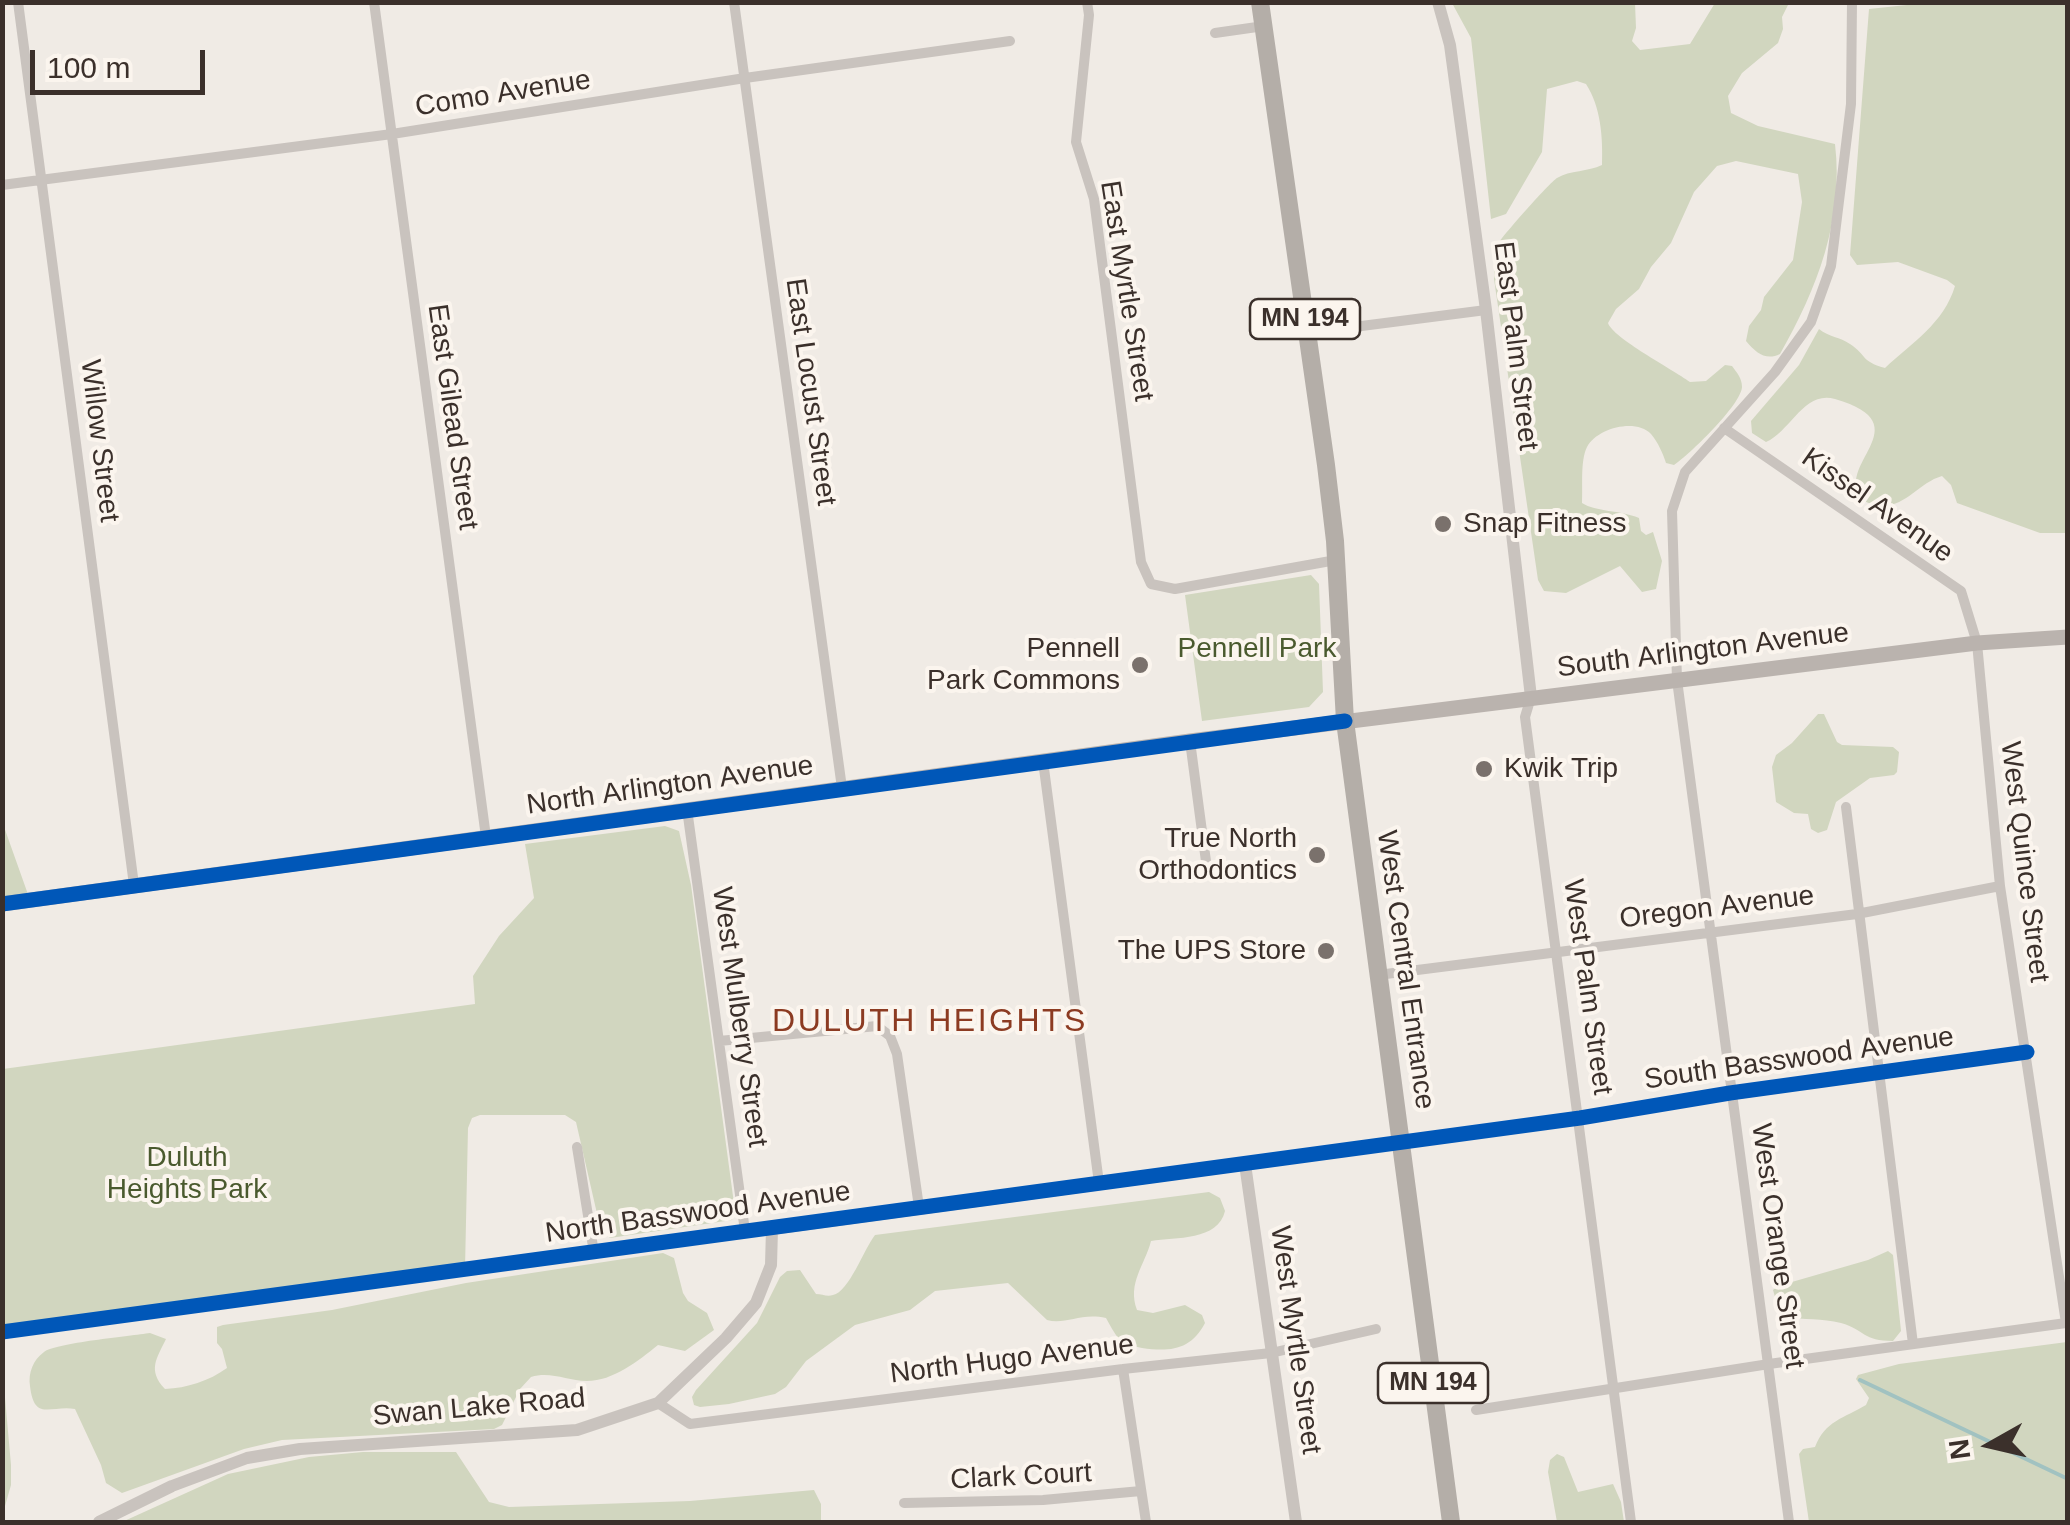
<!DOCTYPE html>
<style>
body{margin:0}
#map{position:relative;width:2070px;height:1525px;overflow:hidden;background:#f0ebe5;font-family:Arial,sans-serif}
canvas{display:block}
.frame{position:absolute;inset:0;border:5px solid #3b302b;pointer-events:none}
.north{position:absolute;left:1940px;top:1395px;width:100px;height:100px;-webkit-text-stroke:8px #fbf5ee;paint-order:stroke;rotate:262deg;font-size:28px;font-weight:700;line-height:40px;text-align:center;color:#3b302b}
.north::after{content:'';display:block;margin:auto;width:35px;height:45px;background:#3b302b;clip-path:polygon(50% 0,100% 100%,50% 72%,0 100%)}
.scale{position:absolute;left:30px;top:50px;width:175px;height:45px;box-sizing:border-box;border:5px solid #3b302b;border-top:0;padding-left:12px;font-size:30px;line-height:35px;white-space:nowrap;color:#3b302b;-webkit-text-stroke:8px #fbf5ee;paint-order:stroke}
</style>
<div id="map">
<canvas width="2070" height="1525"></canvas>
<div class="frame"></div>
<div class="north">N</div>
<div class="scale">100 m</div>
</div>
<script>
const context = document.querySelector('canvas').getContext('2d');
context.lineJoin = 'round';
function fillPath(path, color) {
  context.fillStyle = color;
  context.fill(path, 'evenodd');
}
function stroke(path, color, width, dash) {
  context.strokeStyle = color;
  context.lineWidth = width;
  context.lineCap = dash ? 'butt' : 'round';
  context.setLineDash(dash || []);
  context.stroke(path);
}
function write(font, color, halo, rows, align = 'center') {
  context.font = font + ' Arial,sans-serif';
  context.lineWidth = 8;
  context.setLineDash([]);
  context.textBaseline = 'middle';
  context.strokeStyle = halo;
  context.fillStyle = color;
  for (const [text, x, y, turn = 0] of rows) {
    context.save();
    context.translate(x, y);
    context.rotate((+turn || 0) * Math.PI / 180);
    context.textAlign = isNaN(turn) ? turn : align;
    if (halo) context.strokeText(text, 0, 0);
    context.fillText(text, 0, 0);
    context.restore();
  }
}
const green = new Path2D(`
 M1935 2 2067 3V533H2040L1957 503 1951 485 1942 476C1914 484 1901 518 1864 501 1829 466 1925 425 1835 399 1804 390 1791 431 1766 442L1752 433 1751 421 1799 365 1819 329C1829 337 1840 337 1850 344 1867 355 1860 361 1885 368 1912 343 1944 323 1955 286L1947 280 1898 262 1857 265 1850 255 1869 9Z
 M1452 3H1635L1636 28 1632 41 1640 50 1690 44 1715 3H1789L1782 17 1783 29 1778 43 1742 73 1728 96 1731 113 1758 126 1835 144C1844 220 1817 289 1780 354 1766 361 1756 353 1746 341L1749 326 1761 310 1764 297 1793 260 1802 202 1798 174 1736 161 1717 166 1694 192 1671 243 1651 267 1639 289 1616 309 1608 323C1613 338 1672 369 1690 382L1706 381 1725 365 1732 366C1737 373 1742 378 1742 387 1741 405 1689 455 1674 465L1666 463C1663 454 1658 442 1651 434 1636 418 1597 428 1587 447 1580 461 1583 487 1582 503 1596 512 1620 510 1639 518L1641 531 1646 535 1653 532 1662 561 1656 589 1642 592 1620 566 1566 593 1544 591 1538 580 1494 279C1495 270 1493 257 1495 248 1497 242 1550 182 1557 178 1570 170 1588 172 1602 165 1603 138 1601 107 1586 84L1577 81 1547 89 1542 152 1506 214 1491 219 1471 38Z
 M1311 575 1319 584 1323 692 1309 707 1202 721 1185 595Z
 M1818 714H1824L1837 742 1842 745 1893 747 1899 752 1897 772 1894 775 1870 778 1836 802 1827 830 1818 833 1811 829 1808 814 1794 813 1776 802 1772 767 1776 755 1792 743Z
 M3 824 30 900 3 903Z
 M665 826 679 831 691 885 735 1211 732 1220 610 1238 601 1231 576 1122 565 1115H480L472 1118 468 1128 465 1269 3 1332V1069L475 1004 473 976 499 936 534 898 525 844Z
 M1209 1192 1220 1198 1225 1211C1218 1241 1176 1237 1151 1241 1145 1265 1127 1283 1137 1310L1153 1313 1185 1305 1202 1315 1205 1323C1191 1350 1170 1352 1142 1348 1133 1346 1126 1345 1119 1339 1114 1333 1110 1325 1106 1318 1081 1312 1066 1325 1047 1320L1008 1283 935 1291 910 1310 855 1325 806 1361 786 1387 775 1394 729 1404 700 1407 694 1405 692 1397 696 1390 757 1323 780 1277 787 1271 800 1270 816 1294C822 1294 827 1297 833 1295 849 1292 864 1249 875 1235Z
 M1888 1251 1893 1255 1901 1331 1893 1341C1863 1341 1865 1330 1841 1323 1822 1318 1804 1320 1785 1317L1779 1311 1773 1290 1778 1286 1868 1260Z
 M663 1253 674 1258 683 1293 688 1301 707 1313 714 1330 685 1351 658 1345C638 1361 613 1381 587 1381 567 1381 551 1371 531 1377L520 1389 502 1425 494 1429 282 1440 244 1449 122 1493 106 1483 101 1465 75 1409C51 1405 34 1422 30 1386 28 1373 33 1360 44 1352 55 1343 131 1336 150 1333L166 1339C157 1358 147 1370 165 1389 187 1388 209 1381 227 1368L222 1349 217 1343V1327L223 1325 332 1310 466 1283Z
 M2067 1342V1522H1809L1799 1454 1803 1449 1815 1447C1825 1421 1844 1418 1866 1405L1869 1398 1856 1379 1858 1375 1899 1364Z
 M2 1364 11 1465V1485L3 1513Z
 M363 1452H456L489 1502 509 1507 690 1501 814 1490 821 1504V1522H122L228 1474 309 1457Z
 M1557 1454 1564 1457 1578 1492 1613 1484 1621 1502 1624 1522H1557L1548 1472 1550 1460Z`);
const stream = new Path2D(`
 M1860 1380 2068 1479`);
const minor = new Path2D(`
 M18 2 134 885
 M374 2 486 837
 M734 2 842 788
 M1087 2 1089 15 1076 142 1094 199 1141 562 1151 584 1175 589 1336 560
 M1215 33 1264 26
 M2 185 392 134 745 78 1010 41
 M1346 328 1486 310
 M1531 697 1525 717 1631 1522
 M1190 741 1207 869
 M1043 761 1099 1183
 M1846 807 1913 1344
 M687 809 745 1231
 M1378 975 1857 914 2000 886
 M719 1041 877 1026 890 1036 897 1054 919 1207
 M1400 1143 2027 1052
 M577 1147 594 1253
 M2 1332 772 1229
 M1123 1369 1146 1522
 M658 1403 690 1424 1123 1369 1271 1353 1376 1329
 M1476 1410 1769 1364 2066 1323 2000 886 1977 643 1961 591 1724 428
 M904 1503 1043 1500 1141 1491
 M1789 1522 1677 680 1672 511 1685 472 1775 372 1811 322 1831 266 1851 104 1852 2`);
const tertiary = new Path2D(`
 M1438 2 1450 45 1486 310 1531 697
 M1245 1164 1296 1522
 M99 1522 172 1486 247 1458 300 1449 577 1430 658 1403 726 1338 756 1303 771 1265 772 1229 1400 1143`);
const secondary = new Path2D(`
 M2 904 1190 741 1977 643 2068 637`);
const trunk = new Path2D(`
 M1260 2 1326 465 1335 541 1345 721 1451 1522`);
const cycleway = new Path2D(`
 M2 904 1345 721
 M2 1332 1580 1118 1730 1093 2027 1052`);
const markers = [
 [1443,524,10,"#7a716c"],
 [1140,665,10,"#7a716c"],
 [1484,769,10,"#7a716c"],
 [1317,855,10,"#7a716c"],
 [1326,951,10,"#7a716c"]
];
const shields = [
 [1305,319,110],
 [1433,1383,110]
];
const shieldNames = [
 ["MN 194",1305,319],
 ["MN 194",1433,1383]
];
const streetNames = [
 ["Como Avenue",503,94,-9],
 ["East Myrtle Street",1126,291,81],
 ["East Palm Street",1515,346,83],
 ["East Locust Street",810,392,82],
 ["East Gilead Street",452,417,82],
 ["Willow Street",99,441,83],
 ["Kissel Avenue",1877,506,35],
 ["South Arlington Avenue",1703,651,-7],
 ["North Arlington Avenue",670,786,-8],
 ["West Quince Street",2024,862,83],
 ["Oregon Avenue",1717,908,-7],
 ["West Central Entrance",1405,970,82],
 ["West Palm Street",1587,987,82],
 ["West Mulberry Street",739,1017,82],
 ["South Basswood Avenue",1799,1059,-8],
 ["North Basswood Avenue",698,1213,-8],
 ["West Orange Street",1777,1246,82],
 ["West Myrtle Street",1295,1340,82],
 ["North Hugo Avenue",1012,1360,-7],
 ["Swan Lake Road",479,1408,-5],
 ["Clark Court",1021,1477,-3]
];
const poiNames = [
 ["Snap Fitness",1463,524,"left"],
 ["Pennell",1120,649],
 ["Park Commons",1120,681],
 ["Kwik Trip",1504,769,"left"],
 ["True North",1297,839],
 ["Orthodontics",1297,871],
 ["The UPS Store",1306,951]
];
const parkNames = [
 ["Pennell Park",1257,649],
 ["Duluth",187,1158],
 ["Heights Park",187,1190]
];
const quarterNames = [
 ["DULUTH HEIGHTS",930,1022]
];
fillPath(green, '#d1d6bf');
stroke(stream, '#a1c2c1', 4);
stroke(minor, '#c9c3be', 10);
stroke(tertiary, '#c9c3be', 12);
stroke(secondary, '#bab3ae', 15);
stroke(trunk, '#b4aea8', 18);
stroke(cycleway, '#0057b8', 15);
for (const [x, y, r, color] of markers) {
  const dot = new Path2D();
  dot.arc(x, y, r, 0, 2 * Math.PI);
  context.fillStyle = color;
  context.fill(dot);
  stroke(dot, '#fbf5ee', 4);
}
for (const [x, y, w] of shields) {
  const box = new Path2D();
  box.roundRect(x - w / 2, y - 20, w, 40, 8);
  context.fillStyle = '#fbf5ee';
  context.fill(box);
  stroke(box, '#3b302b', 2.5);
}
write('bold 25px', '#3b302b', null, shieldNames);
write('28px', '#3b302b', '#fbf5ee', streetNames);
write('28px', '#3b302b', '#fbf5ee', poiNames, 'right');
write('28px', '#4a5a2e', '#fbf5ee', parkNames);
context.letterSpacing = '2.5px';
write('32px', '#8c3b22', '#fbf5ee', quarterNames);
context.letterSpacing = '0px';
</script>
